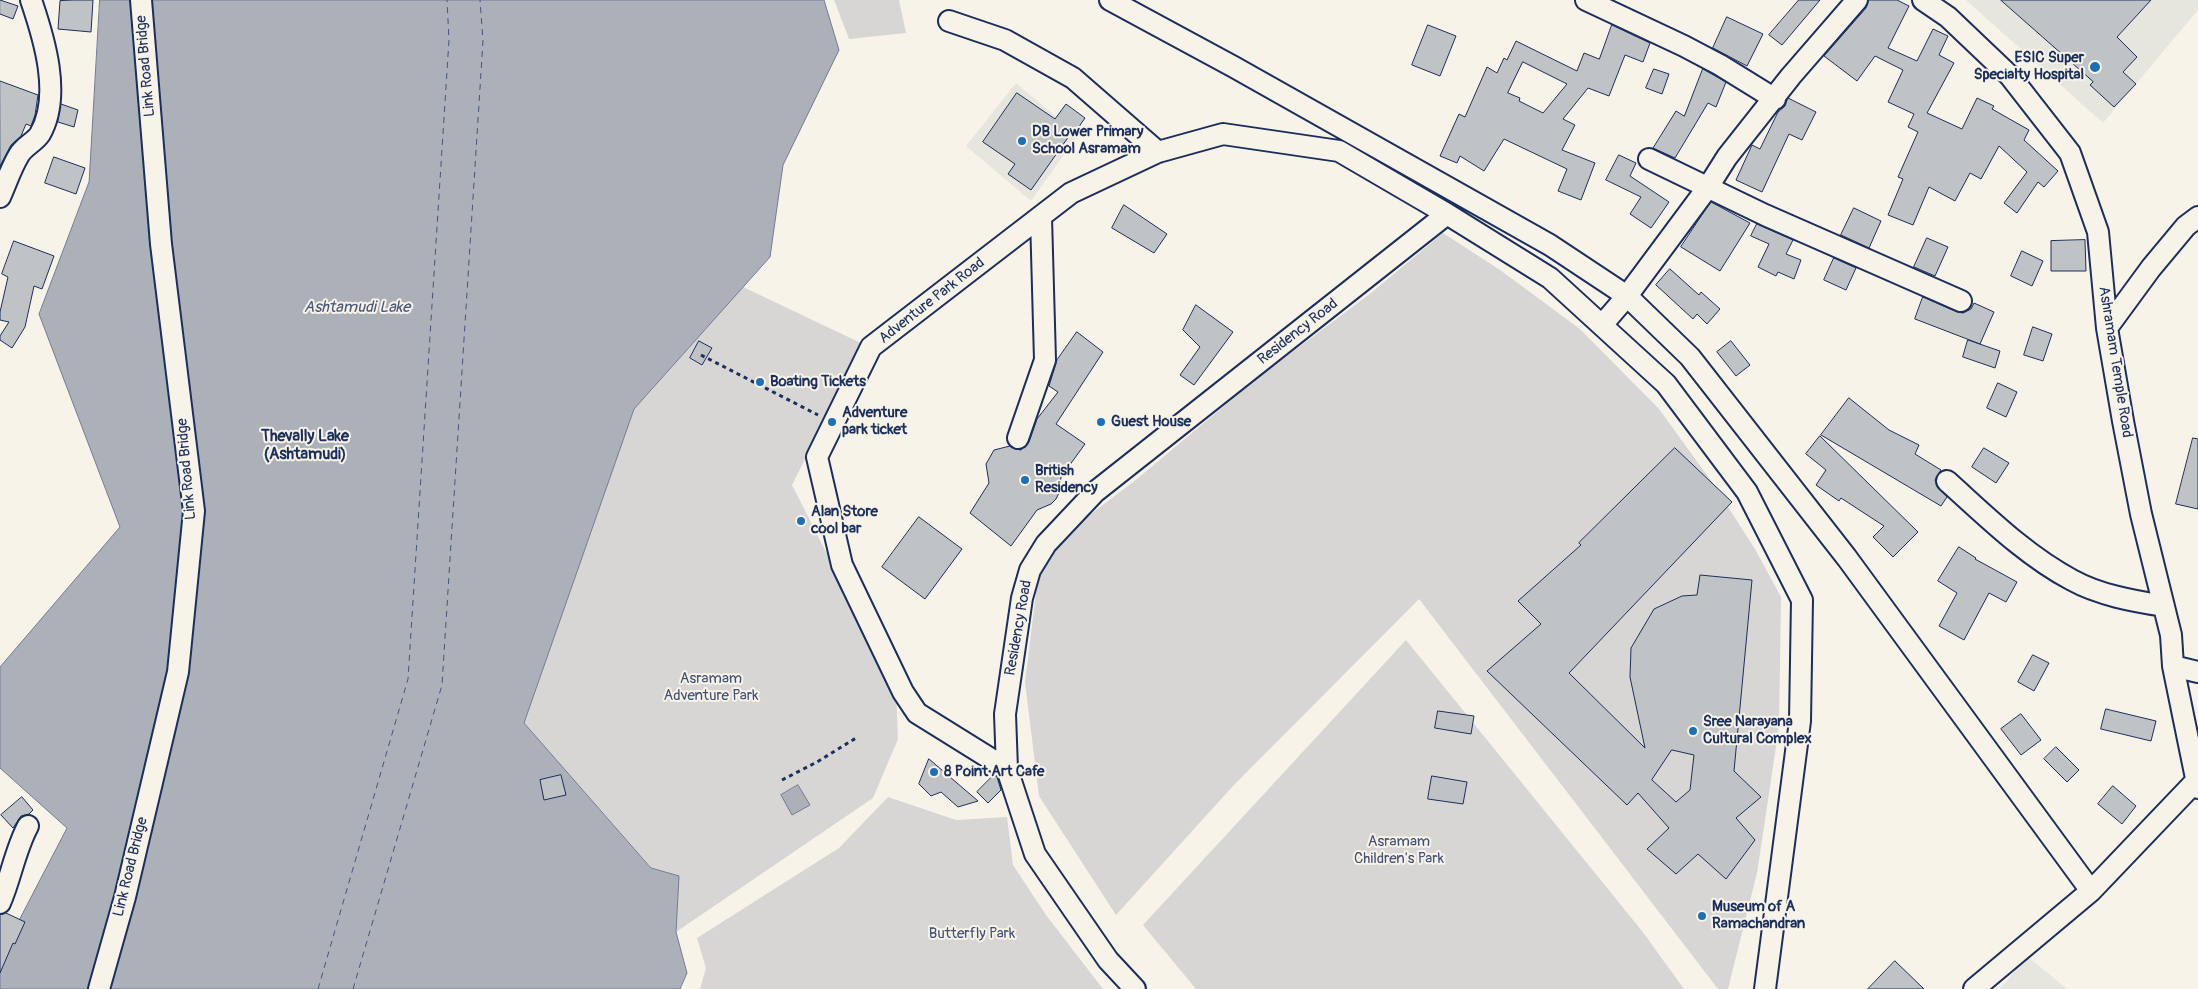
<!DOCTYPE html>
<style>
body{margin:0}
canvas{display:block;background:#f7f3e8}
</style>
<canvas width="2198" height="989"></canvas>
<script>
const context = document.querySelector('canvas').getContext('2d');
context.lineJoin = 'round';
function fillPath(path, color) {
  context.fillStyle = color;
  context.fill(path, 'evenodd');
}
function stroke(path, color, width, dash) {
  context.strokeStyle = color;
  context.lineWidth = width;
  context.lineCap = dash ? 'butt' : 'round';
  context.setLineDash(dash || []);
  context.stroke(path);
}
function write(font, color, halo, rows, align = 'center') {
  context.font = font + ' Pangolin,sans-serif';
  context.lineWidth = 4;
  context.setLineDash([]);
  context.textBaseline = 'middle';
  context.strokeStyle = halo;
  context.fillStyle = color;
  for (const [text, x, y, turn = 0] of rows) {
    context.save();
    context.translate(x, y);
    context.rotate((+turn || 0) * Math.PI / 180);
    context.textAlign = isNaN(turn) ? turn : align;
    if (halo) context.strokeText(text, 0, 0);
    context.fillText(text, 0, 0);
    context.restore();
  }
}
const built = new Path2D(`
 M1966 0H2198V10L2103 123Z
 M1016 83 1078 135 1031 201 966 146Z
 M2027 956 2067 989H2000Z`);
const green = new Path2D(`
 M834 0H899L906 33 849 39Z
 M1443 233 1500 270 1580 329 1659 409 1712 482 1755 549 1781 597 1779 727 1757 873 1728 989H1718L1419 599 1233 786 1116 915 1039 796 1025 682 1041 552 1137 479 1255 380 1371 293Z
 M743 287 863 344 792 485 896 690 898 739 873 798 676 932 678 876 652 868 524 723 634 409Z
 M1406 640 1642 931 1684 989H1196L1143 925Z
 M888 797 956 820 1007 817 1013 865 1046 915 1103 989H700L706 968 697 938 839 848Z`);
const water = new Path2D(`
 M100 0H824L839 50 783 165 770 257 634 409 524 723 651 868 679 876 676 932 687 973 680 989H0V957L67 828 0 768V667L120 527 39 314 89 182Z
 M798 785 810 805 792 815 781 795Z`);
const ferry = new Path2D(`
 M318 989 408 679 449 40 447 0
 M353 989 442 685 483 41 480 0`);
const building = new Path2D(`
 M0 0 18 6 13 19 0 14Z
 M74 0H93L91 32 58 29 60 1Z
 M1799 0H1820L1782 45 1769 35Z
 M1869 0H1897L1909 6 1888 48 1917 61 1933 29 1948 36 1939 55 1954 63 1927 113 1962 129 1977 98 1994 106 1992 109 2029 130 2024 140 2058 171 2044 187 2038 182 2017 213 2004 203 2027 172 1999 146 1981 179 1970 173 1955 201 1929 187 1913 225 1888 215 1903 179 1898 177 1918 132 1908 127 1914 114 1888 102 1903 70 1875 56 1857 81 1824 56 1866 8Z
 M2001 0H2151L2117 37 2137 57 2123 72 2136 84 2114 107 2090 85 2093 82Z
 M1727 17 1763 34 1747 66 1713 48Z
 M1428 25 1456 36 1440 76 1412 65Z
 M1612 25 1650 43 1643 62 1625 55 1609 96 1588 88 1563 119 1575 125 1562 150 1595 163 1581 200 1558 191 1567 169 1504 139 1484 171 1460 156 1457 163 1440 156 1459 114 1465 117 1487 67 1497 73 1504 58 1507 60 1516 41 1577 71 1584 53 1599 59ZM1523 62 1567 84 1543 113 1519 101 1520 98 1508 93Z
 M1654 69 1669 74 1662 94 1646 88Z
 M1703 69 1726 82 1716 107 1708 103 1675 158 1653 148 1676 111 1684 116Z
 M0 81 38 95 35 115 31 126 26 124 21 136 11 145 0 166Z
 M1017 93 1055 119 1066 104 1085 118 1076 131 1074 129 1031 190 1008 174 1015 164 983 142Z
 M1788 98 1816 112 1802 140 1789 134 1762 192 1736 180 1752 145 1760 149 1778 112 1785 106Z
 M61 104 78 110 74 127 58 122Z
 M1619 155 1636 163 1630 176 1669 202 1651 228 1630 214 1641 197 1606 180Z
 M54 157 85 168 76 194 45 183Z
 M1711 202 1750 223 1720 271 1681 247Z
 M1124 205 1167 234 1154 253 1112 228Z
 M1854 208 1881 221 1869 248 1841 235Z
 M1757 224 1793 240 1786 254 1801 260 1794 279 1778 272 1776 276 1758 267 1769 244 1751 236Z
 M1927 238 1948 247 1935 276 1914 267Z
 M2085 240 2086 271H2051V241Z
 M14 241 54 256 42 289 34 286 25 327 12 348 0 340V336L9 322 0 320V312L8 277 2 274Z
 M2022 251 2043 261 2032 286 2011 276Z
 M1834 258 1856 268 1846 290 1824 280Z
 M1670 269 1699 295 1701 292 1720 309 1707 324 1697 314 1693 319 1656 285Z
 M1923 297 1957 312 1963 313 1971 309 1974 303 1994 312 1980 344 1915 319Z
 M1196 305 1233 332 1194 385 1180 375 1200 347 1183 330Z
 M2033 327 2052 334 2043 361 2024 355Z
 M1077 332 1103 352 1056 424 1085 444 1061 477 1059 493 1056 499 1051 504 1037 510 1011 546 970 513 989 483 986 464 994 450 1010 446 1015 449 1021 450 1029 442 1037 419 1058 392 1049 386 1057 360Z
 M1968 340 2000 351 1995 368 1963 357Z
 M699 341 712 348 702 365 690 358Z
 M1731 341 1750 365 1736 376 1717 352Z
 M1998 383 2017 392 2006 417 1987 408Z
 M1849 398 1889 430 1919 445 1915 454 1941 470 1935 480 1939 489 1947 497 1941 506 1821 435Z
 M1820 436 1918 532 1893 557 1873 537 1884 526 1841 498 1839 501 1816 485 1826 470 1806 454Z
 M2193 438 2198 439V509L2176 504Z
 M1675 448 1732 502 1569 673 1645 748 1630 677 1631 648 1654 609 1682 596 1697 595 1700 575 1752 580 1734 771 1761 797 1736 818 1755 840 1726 879 1698 854 1676 874 1647 849 1669 828 1638 793 1627 805 1487 671 1541 624 1518 601 1581 545 1579 543ZM1672 750 1694 755 1690 790 1676 802 1652 780Z
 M1984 448 2009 463 1996 483 1972 467Z
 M919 517 962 549 925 599 882 567Z
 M1959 547 1976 558 1975 559 2017 582 2006 602 1989 593 1964 640 1939 626 1957 593 1938 581Z
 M2033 655 2049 663 2034 691 2018 682Z
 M2106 709 2156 721 2151 741 2101 729Z
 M1438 711 1474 716 1471 734 1435 728Z
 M2021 714 2041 740 2021 755 2001 729Z
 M2056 747 2079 770 2067 782 2044 759Z
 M929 759 978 801 958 807 941 792 931 796 919 784Z
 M561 775 566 795 544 800 540 780Z
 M994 775 997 777 1001 790 988 803 977 792Z
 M1432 776 1467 782 1463 804 1428 799Z
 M2113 786 2136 806 2122 824 2098 804Z
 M22 797 33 810 29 814 21 816 13 828 1 815Z
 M6 913 25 922 15 944 13 943 0 973V915Z
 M1895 961 1924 989H1868Z`);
const path = new Path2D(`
 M701 355 818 415
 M782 780 817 762 856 738`);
const minor = new Path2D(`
 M1110 0 1234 67 1550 245 1627 296 1690 357 1847 558 2091 891
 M1586 0 1684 46 1720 65 1775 99
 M1923 0 1948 17 2010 76 2070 153 2098 232 2107 328 2123 421 2141 514 2171 635 2173 666 2198 788
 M949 21 1005 40 1073 78 1158 152
 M1649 159 1765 215 1961 301
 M0 197C6 184 11 168 19 155 24 146 35 142 40 134 62 96 44 38 31 0
 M1602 325 1627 296 1708 187 1727 157 1791 76 1857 0
 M2107 328 2151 268 2186 226 2198 217
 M1018 438 1045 360 1041 217
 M1947 481C1986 516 2025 555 2072 580 2099 595 2133 601 2164 606
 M2173 666 2198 672
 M1007 769 917 713 903 692 842 565 817 457 871 347 1071 193 1158 152 1223 134 1339 151 1447 214 1550 278 1666 384 1747 492 1802 600 1800 721 1765 989
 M0 903C11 878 15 850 28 826
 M99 989 125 897 178 672 194 511 161 244 141 0
 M1135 989 1108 960 1035 854 1007 769 1005 714 1022 598 1030 570 1046 544 1095 492 1447 214
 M1974 989 2091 891 2196 781`);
const markers = [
 [2095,67,6,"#1f6fb2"],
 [1022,141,5,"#1f6fb2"],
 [760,382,5,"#1f6fb2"],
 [832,422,5,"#1f6fb2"],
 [1101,422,5,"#1f6fb2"],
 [1025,480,5,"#1f6fb2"],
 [801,521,5,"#1f6fb2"],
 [1693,731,5,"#1f6fb2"],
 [934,772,5,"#1f6fb2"],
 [1702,916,5,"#1f6fb2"]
];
const poiNames = [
 ["ESIC Super",2084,58,"right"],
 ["Specialty Hospital",2084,75,"right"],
 ["DB Lower Primary",1032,132],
 ["School Asramam",1032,149],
 ["Boating Tickets",770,382],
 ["Adventure",842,413],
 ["park ticket",842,430],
 ["Guest House",1111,422],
 ["British",1035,471],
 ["Residency",1035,488],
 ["Alan Store",811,512],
 ["cool bar",811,529],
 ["Sree Narayana",1703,722],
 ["Cultural Complex",1703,739],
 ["8 Point Art Cafe",944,772],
 ["Museum of A",1712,907],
 ["Ramachandran",1712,924]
];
const streetNames = [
 ["Link Road Bridge",146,66,-95],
 ["Adventure Park Road",932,301,-38],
 ["Residency Road",1298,332,-38],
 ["Ashramam Temple Road",2115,362,81],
 ["Link Road Bridge",187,469,-95],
 ["Residency Road",1019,628,-80],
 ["Link Road Bridge",131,867,-76]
];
const parkNames = [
 ["Asramam",711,679],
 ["Adventure Park",711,696],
 ["Asramam",1399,842],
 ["Children's Park",1399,859],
 ["Butterfly Park",972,934]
];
const waterNames = [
 ["Ashtamudi Lake",357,308]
];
const neighbourhoodNames = [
 ["Thevally Lake",305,437],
 ["(Ashtamudi)",305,455]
];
fillPath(built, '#e6e5de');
fillPath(green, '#d7d6d4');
fillPath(water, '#acb0b9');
stroke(water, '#727c95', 1);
stroke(ferry, '#465679', 1, [6, 5]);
fillPath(building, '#c0c3c5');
stroke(building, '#1b2f5e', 1);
stroke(minor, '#1b2f5e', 24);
stroke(path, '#1b2f5e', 3, [4, 4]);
stroke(minor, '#f7f3e8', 20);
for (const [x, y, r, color] of markers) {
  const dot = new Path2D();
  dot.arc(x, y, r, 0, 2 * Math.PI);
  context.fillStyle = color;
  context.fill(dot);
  stroke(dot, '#f7f3e8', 2);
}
write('bold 15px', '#1b2f5e', '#f7f3e8', poiNames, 'left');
write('15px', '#1b2f5e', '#f7f3e8', streetNames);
write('15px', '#415076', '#f7f3e8', parkNames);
write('italic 16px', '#465679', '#f7f3e8', waterNames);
write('bold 16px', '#1b2f5e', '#f7f3e8', neighbourhoodNames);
</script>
